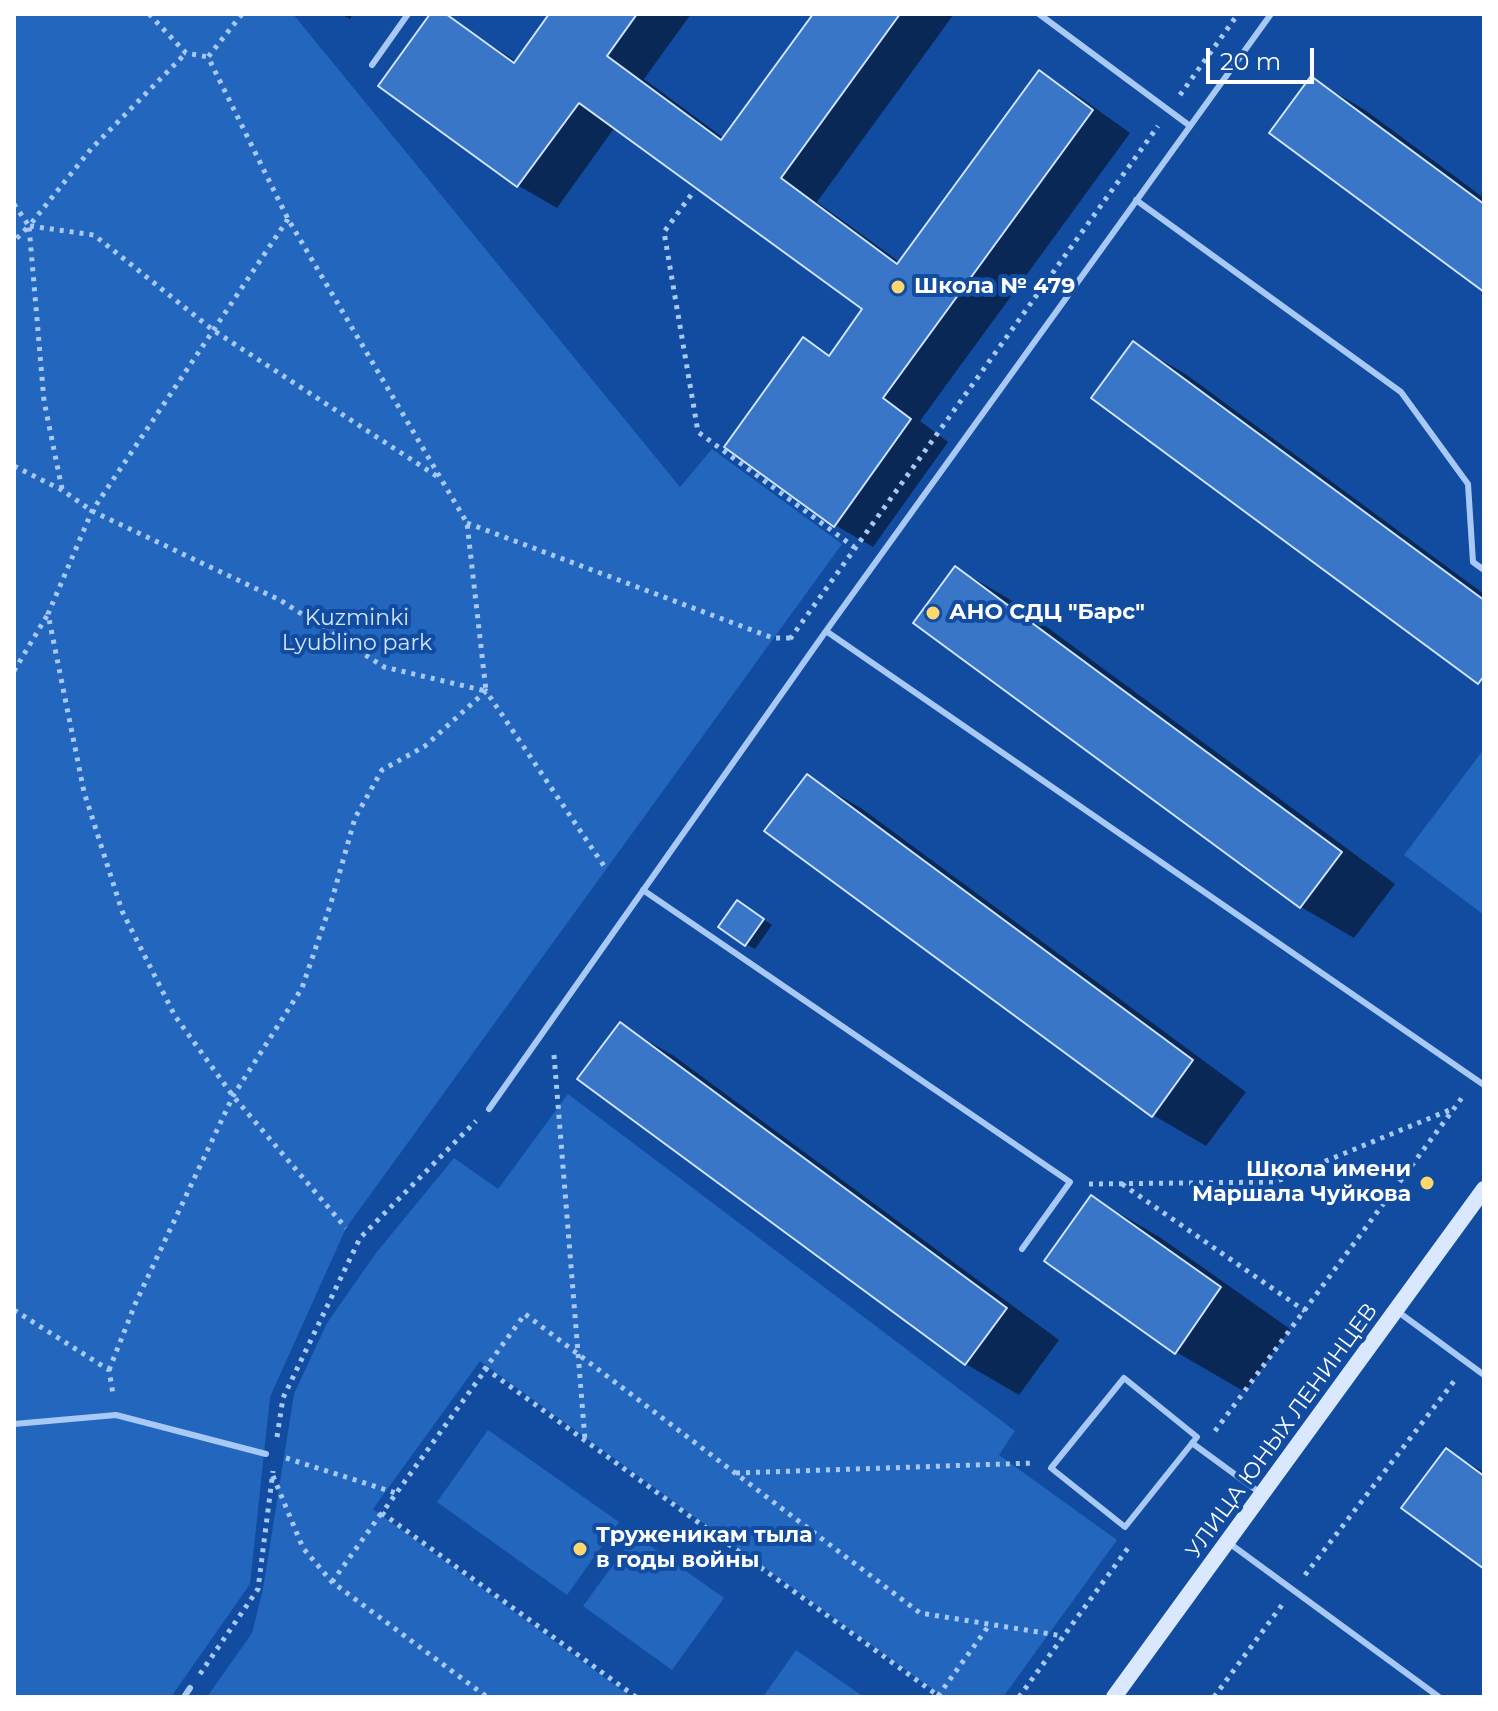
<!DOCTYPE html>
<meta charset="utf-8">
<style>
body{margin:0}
#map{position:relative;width:1498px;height:1711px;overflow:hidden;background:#114ca0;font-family:Montserrat,sans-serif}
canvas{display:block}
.frame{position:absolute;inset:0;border:16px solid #fff;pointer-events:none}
.scale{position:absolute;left:1206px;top:48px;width:108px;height:36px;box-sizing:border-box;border:4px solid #fff;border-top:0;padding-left:10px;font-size:24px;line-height:28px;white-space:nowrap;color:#fff;-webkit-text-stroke:6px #114ca0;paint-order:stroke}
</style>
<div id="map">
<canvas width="1498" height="1711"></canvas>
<div class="frame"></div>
<div class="scale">20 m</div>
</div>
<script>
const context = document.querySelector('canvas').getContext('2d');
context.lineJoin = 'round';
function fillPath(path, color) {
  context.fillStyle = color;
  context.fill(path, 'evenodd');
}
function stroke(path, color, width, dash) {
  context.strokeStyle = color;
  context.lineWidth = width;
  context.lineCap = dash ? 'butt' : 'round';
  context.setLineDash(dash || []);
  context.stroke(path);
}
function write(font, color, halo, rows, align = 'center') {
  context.font = font + ' Montserrat,sans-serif';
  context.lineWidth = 8;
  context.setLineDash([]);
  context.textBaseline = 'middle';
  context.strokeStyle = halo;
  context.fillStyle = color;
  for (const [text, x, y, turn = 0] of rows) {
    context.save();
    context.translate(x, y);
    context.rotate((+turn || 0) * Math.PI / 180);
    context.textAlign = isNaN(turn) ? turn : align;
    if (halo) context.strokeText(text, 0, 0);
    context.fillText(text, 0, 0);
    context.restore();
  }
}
const green = new Path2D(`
 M14 14H293L680 487 712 449 842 544 346 1228 270 1397 250 1584 171 1697H14Z
 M1484 749V915L1404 855Z
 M568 1094 1015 1431 999 1455 1117 1540 1003 1697H943L480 1361 373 1509 631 1697H207L252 1633 263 1589 294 1394 327 1323 376 1253 454 1158 498 1189Z
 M488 1430 619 1522 567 1595 437 1502Z
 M635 1535 724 1598 672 1670 583 1606Z
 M796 1650 864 1697H763Z`);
const shadow = new Path2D(`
 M340 14H353L350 19Z
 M432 14H444L517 62 552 14H691L644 79 725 139 815 14H954L817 202 901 263 1039 73 1077 95 1130 133 920 421 948 442 873 547 835 525 804 340 831 356 865 309 615 127 557 208 519 186 381 85Z
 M1312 79 1365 110 1484 198V290Z
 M1134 344 1187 375 1484 594V685Z
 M956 568 1009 599 1395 884 1354 938 1301 907 916 622Z
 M807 777 861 808 1246 1092 1206 1146 1153 1115Z
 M746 908 772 925 755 949 746 944Z
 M620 1025 674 1056 1059 1340 1019 1395 966 1364Z
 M1092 1197 1161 1238 1290 1329 1245 1392 1176 1352Z
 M1446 1451 1484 1472V1567Z`);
const building = new Path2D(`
 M430 14H446L514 63 549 14H637L607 56 721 140 813 14H900L781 178 897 264 1039 70 1093 110 883 398 911 419 834 527 724 447 803 337 829 356 862 309 579 103 517 187 378 86Z
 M1311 76 1484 204V292L1269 133Z
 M1133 341 1484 600V676L1478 684 1091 398Z
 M955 566 1342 852 1300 908 913 623Z
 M807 774 1193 1060 1152 1117 764 831Z
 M737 900 764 919 745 946 718 927Z
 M620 1022 1007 1308 965 1365 577 1079Z
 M1091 1195 1221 1287 1175 1354 1044 1261Z
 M1446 1448 1484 1476V1569L1401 1508Z`);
const path = new Path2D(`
 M149 14 186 53 208 57
 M1180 95 1238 14
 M691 195 664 232 698 432 854 547
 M14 204 29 226 14 241
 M288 219 92 511 48 614 84 792 122 911 175 1016 233 1096 346 1228
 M30 226 94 235 213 330 438 477
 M14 466 62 490 92 511 280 600 384 667 486 691 467 523 288 219 208 57 242 14
 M62 489 44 401 29 226 91 149 186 53
 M467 523 773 638H793
 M790 639 1158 126
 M14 671 48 614
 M554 1055 585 1440
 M1089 1184 1275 1182 1452 1109
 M1122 1184 1305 1311
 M14 1310 109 1370 113 1394
 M109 1370 136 1302 233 1096 302 988 331 903 355 818 382 770 425 746 486 691 606 869
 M484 1370 525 1314 920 1613 1063 1636
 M1215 1431 1464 1095
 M277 1437 283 1398 360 1238 476 1121
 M286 1458 396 1493
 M736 1473 1034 1463
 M273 1476 303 1548 332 1582 487 1697
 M1305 1575 1455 1380
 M332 1582 383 1511
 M200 1674 258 1589 273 1471
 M938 1696 990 1624
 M636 1697 382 1513 486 1369 940 1697
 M1019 1697 1128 1548
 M1214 1697 1282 1605`);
const lane = new Path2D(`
 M1039 14 1190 126
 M372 65 408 14
 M1136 200 1401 392 1468 484 1473 562 1484 570
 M826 631 1271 14
 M643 890 1070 1182 1022 1249
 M489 1109 826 631 1484 1085
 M1397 1311 1484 1375
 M1124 1378 1197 1437 1125 1527 1051 1468Z
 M14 1424 116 1415 266 1454
 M1192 1443 1259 1492
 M1229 1543 1439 1697
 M184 1697 190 1688`);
const secondary = new Path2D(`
 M1114 1697 1484 1189`);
const markers = [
 [898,287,8,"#ffd86d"],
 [933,613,8,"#ffd86d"],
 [1427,1183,8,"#ffd86d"],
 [580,1549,8,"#ffd86d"]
];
const poiNames = [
 ["Школа № 479",914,287],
 ["АНО СДЦ \"Барс\"",949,613],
 ["Школа имени",1411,1170,"right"],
 ["Маршала Чуйкова",1411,1195,"right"],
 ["Труженикам тыла",596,1536],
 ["в годы войны",596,1561]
];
const parkNames = [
 ["Kuzminki",357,619],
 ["Lyublino park",357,644]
];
const streetNames = [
 ["УЛИЦА ЮНЫХ ЛЕНИНЦЕВ",1282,1431,-54]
];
fillPath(green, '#2366be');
fillPath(shadow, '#0007');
fillPath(building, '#3a76c7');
stroke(building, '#d1e5fe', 2);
stroke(path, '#a8c9f5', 5, [4, 6]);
stroke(lane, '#a8c9f5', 6);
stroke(secondary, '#d9e8fe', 16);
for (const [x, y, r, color] of markers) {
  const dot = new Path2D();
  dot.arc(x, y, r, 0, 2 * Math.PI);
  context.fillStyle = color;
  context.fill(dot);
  stroke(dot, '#114ca0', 3);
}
write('bold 22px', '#fff', '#114ca0', poiNames, 'left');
write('22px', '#d1e5fe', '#114ca0', parkNames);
write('22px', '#fff', '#114ca0', streetNames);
</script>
